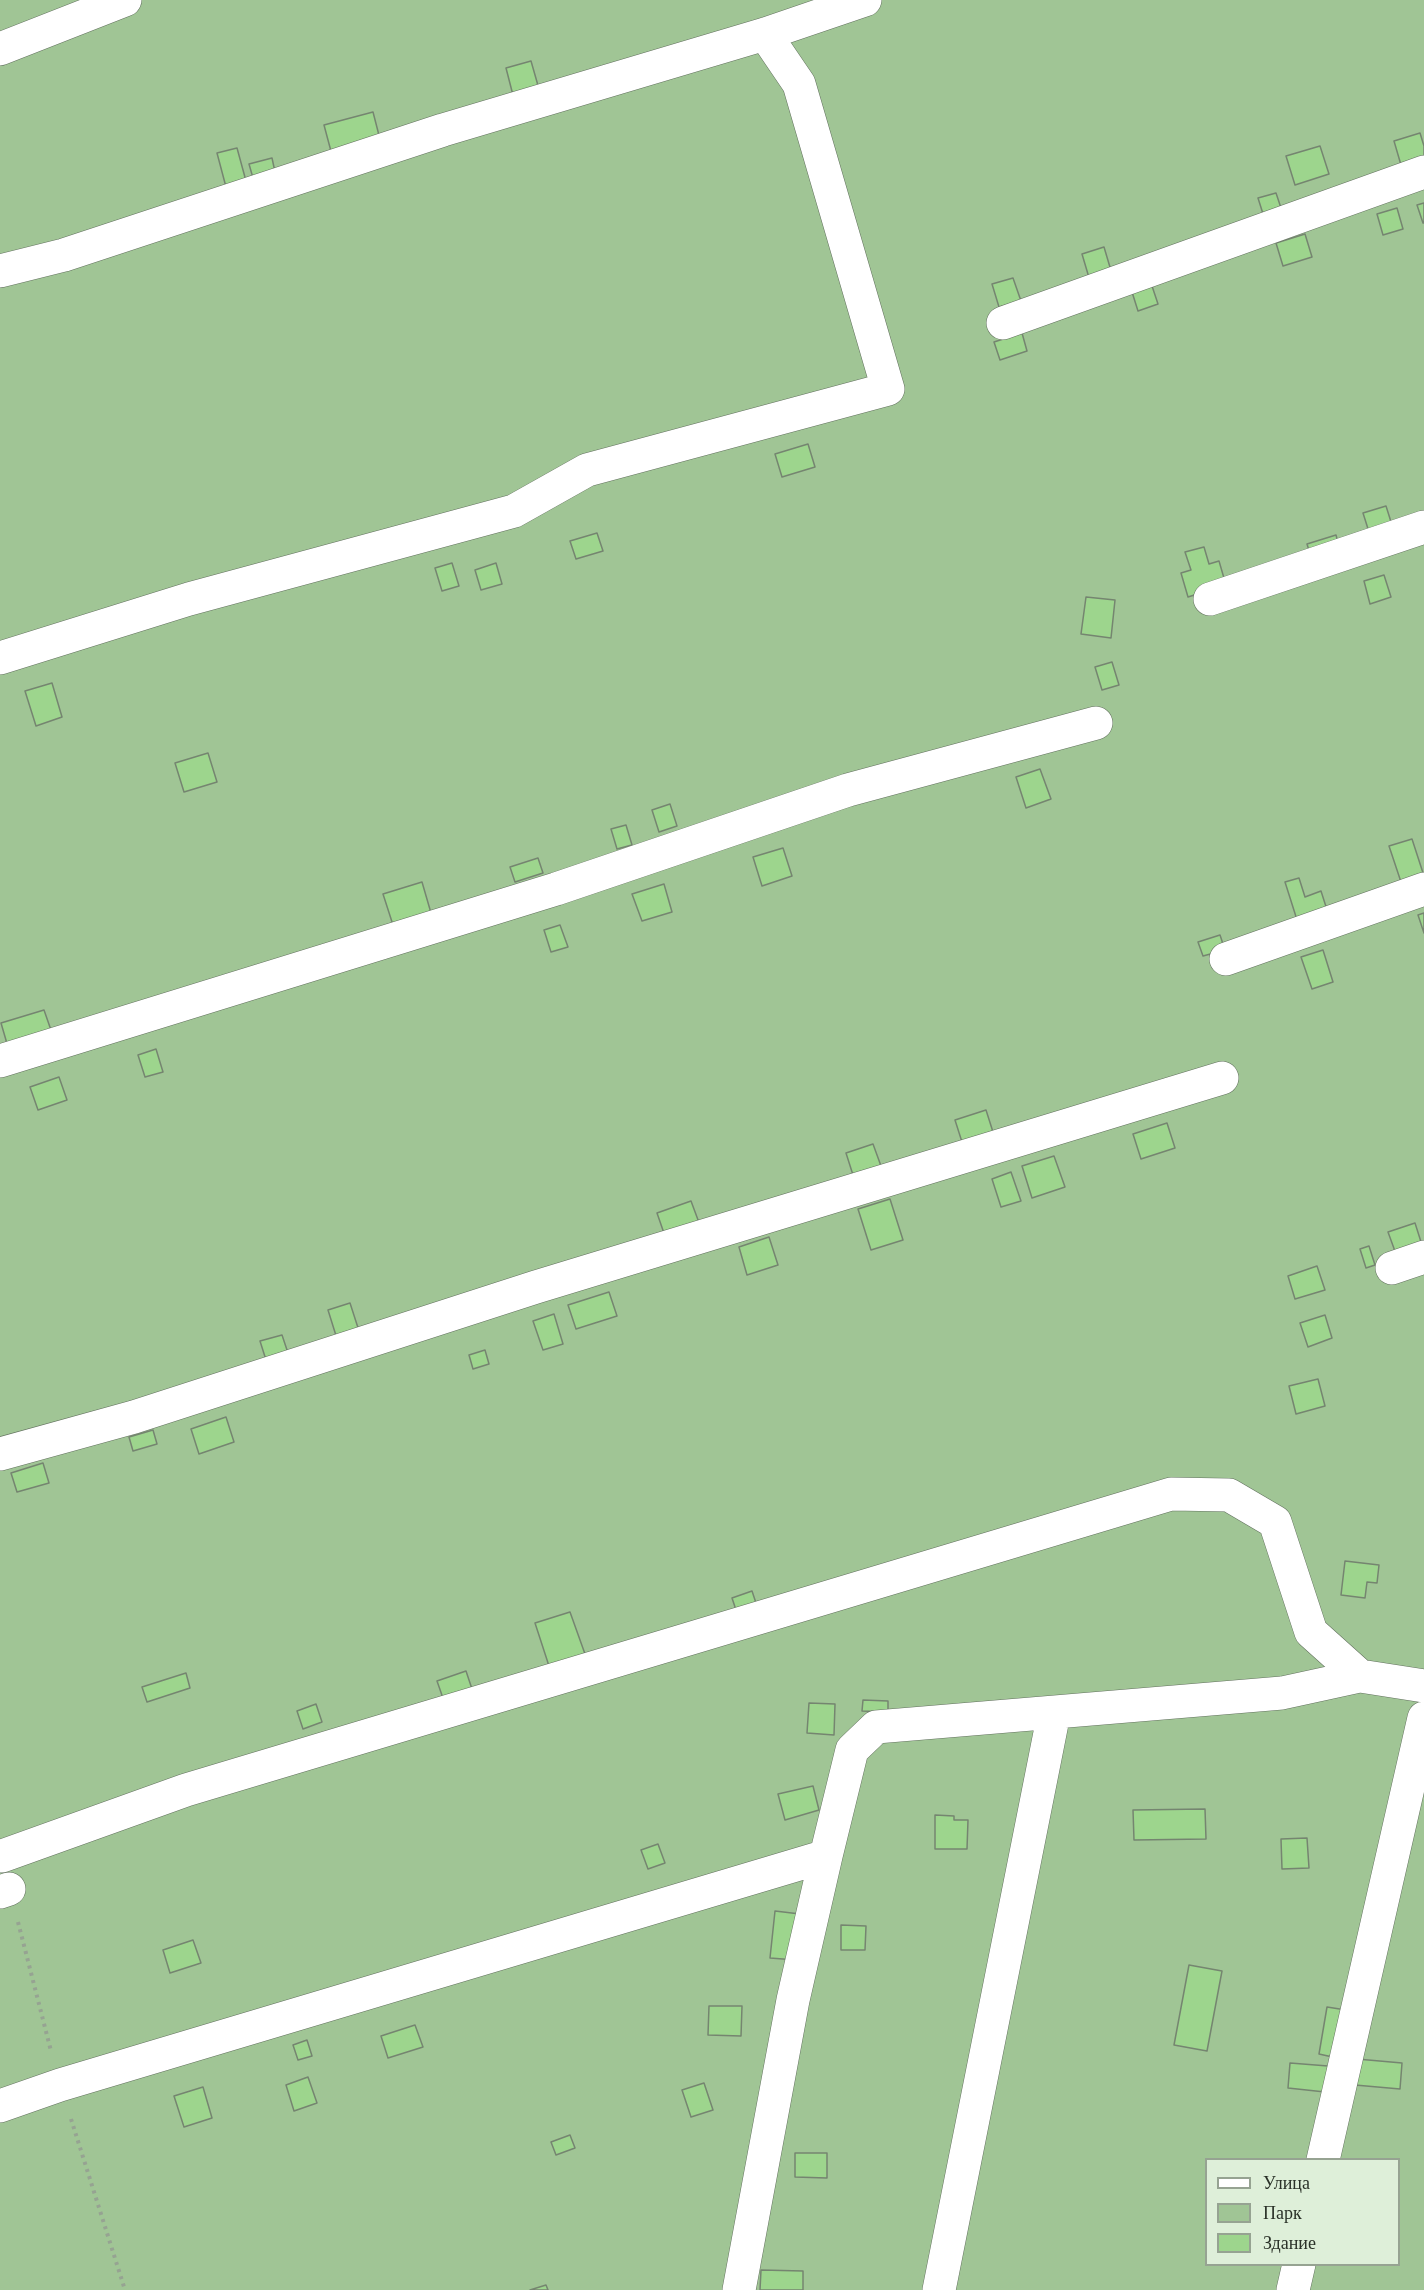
<!DOCTYPE html>
<meta charset="utf-8">
<style>
body{margin:0}
#map{position:relative;width:1424px;height:2290px;overflow:hidden;background:#deefd9;font-family:Georgia,serif}
canvas{display:block}
.legend{position:absolute;left:1205px;top:2158px;width:195px;height:108px;box-sizing:border-box;background:#deefd9;border:2px solid #96a392;margin:0;padding:8px 10px;list-style:none;font-size:18px;color:#2a3128}
.legend li{display:flex;align-items:center;gap:12px;height:30px}
.legend b{width:30px;border:2px solid #96a392}
</style>
<div id="map">
<canvas width="1424" height="2290"></canvas>
<ul class="legend">
<li><b style="height:8px;background:#fff"></b>Улица</li>
<li><b style="height:16px;background:#a0c595"></b>Парк</li>
<li><b style="height:16px;background:#9dd58d"></b>Здание</li>
</ul>
</div>
<script>
const context = document.querySelector('canvas').getContext('2d');
context.lineJoin = 'round';
function fillPath(path, color) {
  context.fillStyle = color;
  context.fill(path, 'evenodd');
}
function stroke(path, color, width, dash) {
  context.strokeStyle = color;
  context.lineWidth = width;
  context.lineCap = dash ? 'butt' : 'round';
  context.setLineDash(dash || []);
  context.stroke(path);
}
const green = new Path2D(`
 M0 0H1424V2290H0ZM1206 2160H1398V2264H1206Z`);
const building = new Path2D(`
 M531 61 541 96 515 103 506 68Z
 M373 112 382 147 332 155 324 125Z
 M1420 133 1424 146V158L1401 165 1394 141Z
 M1320 146 1329 174 1295 185 1286 156Z
 M237 148 246 181 226 187 217 153Z
 M272 158 275 172 253 178 249 164Z
 M1276 193 1282 211 1264 217 1258 198Z
 M1424 203V223H1423L1417 205Z
 M1397 208 1403 229 1383 235 1377 214Z
 M1305 234 1312 257 1283 266 1276 243Z
 M1104 247 1112 274 1090 281 1082 254Z
 M1013 278 1021 301 999 307 992 284Z
 M1152 286 1158 304 1138 311 1132 292Z
 M1022 333 1027 351 1000 360 994 342Z
 M808 444 815 467 782 477 775 454Z
 M1386 506 1392 525 1369 532 1363 513Z
 M597 533 603 551 576 559 570 541Z
 M1336 535 1340 551 1312 560 1307 544Z
 M1204 547 1209 564 1219 561 1226 585 1188 597 1181 573 1191 570 1185 552Z
 M452 563 459 586 442 591 435 568Z
 M496 563 502 584 481 590 475 570Z
 M1384 575 1391 597 1370 604 1364 581Z
 M1086 597 1115 600 1111 638 1081 634Z
 M1112 662 1119 685 1102 690 1095 667Z
 M52 683 62 717 36 726 25 691Z
 M208 753 217 782 184 792 175 763Z
 M1040 769 1051 799 1026 808 1016 777Z
 M670 804 677 826 659 832 652 810Z
 M626 825 632 845 617 849 611 829Z
 M1412 839 1424 876 1402 885 1389 846Z
 M783 848 792 876 762 886 753 857Z
 M538 858 543 873 515 882 510 867Z
 M1299 878 1305 897 1321 891 1328 913 1298 923 1285 882Z
 M422 882 431 913 393 925 383 894Z
 M664 884 672 912 642 921 632 894Z
 M1424 913V933L1418 915Z
 M560 925 568 947 551 952 544 930Z
 M1220 935 1225 950 1203 956 1198 942Z
 M1323 950 1333 982 1312 989 1301 957Z
 M44 1010 52 1033 8 1047 1 1023Z
 M156 1049 163 1072 145 1077 138 1055Z
 M59 1077 67 1100 38 1110 30 1087Z
 M986 1110 993 1132 962 1142 955 1120Z
 M1167 1123 1175 1148 1141 1159 1133 1134Z
 M873 1144 881 1166 853 1175 846 1153Z
 M1054 1156 1065 1187 1032 1198 1022 1166Z
 M1011 1172 1021 1201 1001 1207 992 1179Z
 M890 1199 903 1240 871 1250 858 1209Z
 M691 1201 701 1228 666 1239 657 1213Z
 M1415 1223 1422 1245 1396 1254 1388 1232Z
 M769 1237 778 1265 747 1275 739 1247Z
 M1369 1246 1375 1265 1366 1268 1360 1249Z
 M1317 1266 1325 1290 1295 1299 1288 1276Z
 M609 1292 617 1316 576 1329 568 1305Z
 M350 1303 360 1334 338 1342 328 1310Z
 M554 1314 563 1344 543 1350 533 1321Z
 M1325 1315 1332 1338 1308 1347 1300 1323Z
 M282 1335 288 1353 266 1360 260 1341Z
 M485 1350 489 1364 473 1369 469 1355Z
 M1318 1379 1325 1406 1296 1414 1289 1386Z
 M226 1417 234 1442 199 1454 191 1429Z
 M153 1430 157 1444 133 1451 129 1437Z
 M43 1463 49 1483 17 1492 11 1473Z
 M1345 1561 1379 1565 1377 1583 1367 1582 1365 1598 1341 1595Z
 M752 1591 757 1606 737 1613 732 1598Z
 M570 1612 585 1654 549 1666 535 1623Z
 M466 1671 473 1692 444 1701 437 1681Z
 M186 1673 190 1688 147 1702 142 1687Z
 M863 1700 888 1701V1712L862 1711Z
 M809 1703 835 1704 834 1735 807 1733Z
 M316 1704 322 1722 303 1729 297 1711Z
 M813 1786 819 1810 785 1820 778 1794Z
 M1205 1809 1206 1839 1134 1840 1133 1810Z
 M935 1815 954 1816V1820H968L967 1849H935Z
 M1307 1838 1309 1868 1282 1869 1281 1839Z
 M658 1844 665 1863 648 1869 641 1850Z
 M775 1911 800 1914 796 1960 770 1958Z
 M841 1925 866 1926 865 1950H841Z
 M193 1940 201 1963 170 1973 163 1950Z
 M1189 1965 1222 1971 1207 2051 1174 2045Z
 M709 2006H742L741 2036 708 2035Z
 M1327 2007 1346 2010 1337 2058 1319 2054Z
 M415 2025 423 2047 388 2058 381 2036Z
 M307 2040 312 2056 298 2060 293 2045Z
 M1357 2059 1402 2063 1400 2089 1355 2085Z
 M1290 2063 1328 2066 1325 2092 1288 2088Z
 M308 2077 317 2103 294 2111 286 2085Z
 M704 2083 713 2110 691 2117 682 2090Z
 M203 2087 212 2118 184 2127 174 2096Z
 M570 2135 575 2148 556 2155 551 2142Z
 M795 2153H827V2178L795 2177Z
 M761 2270 803 2271V2290H760Z
 M546 2285 548 2290H530Z`);
const path = new Path2D(`
 M18 1922 51 2051
 M71 2119 125 2290`);
const minor = new Path2D(`
 M0 49 125 0
 M0 271 64 255 443 130 765 34 865 0
 M1003 323 1424 172
 M1210 599 1424 527
 M0 658 189 599 514 511 587 470 888 389 799 84 765 34
 M1226 959 1424 889
 M0 1061 556 889 848 790 1096 723
 M1392 1268 1424 1257
 M0 1454 134 1417 536 1287 1222 1078
 M2 1856 186 1790 1171 1494 1229 1495 1275 1522 1311 1632 1360 1676
 M0 1892 9 1889
 M0 2106 60 2085 826 1856
 M1323 2160 1424 1718
 M739 2290 793 2000 826 1856 852 1750 876 1727 1282 1693 1360 1676 1424 1686
 M939 2290 1054 1713
 M1293 2290 1299 2264`);
fillPath(green, '#a0c595');
fillPath(building, '#9dd58d');
stroke(building, '#758570', 1.5);
stroke(minor, '#63725f', 34);
stroke(path, '#96a392', 4, [3, 4.5]);
stroke(minor, '#fff', 33);
</script>
